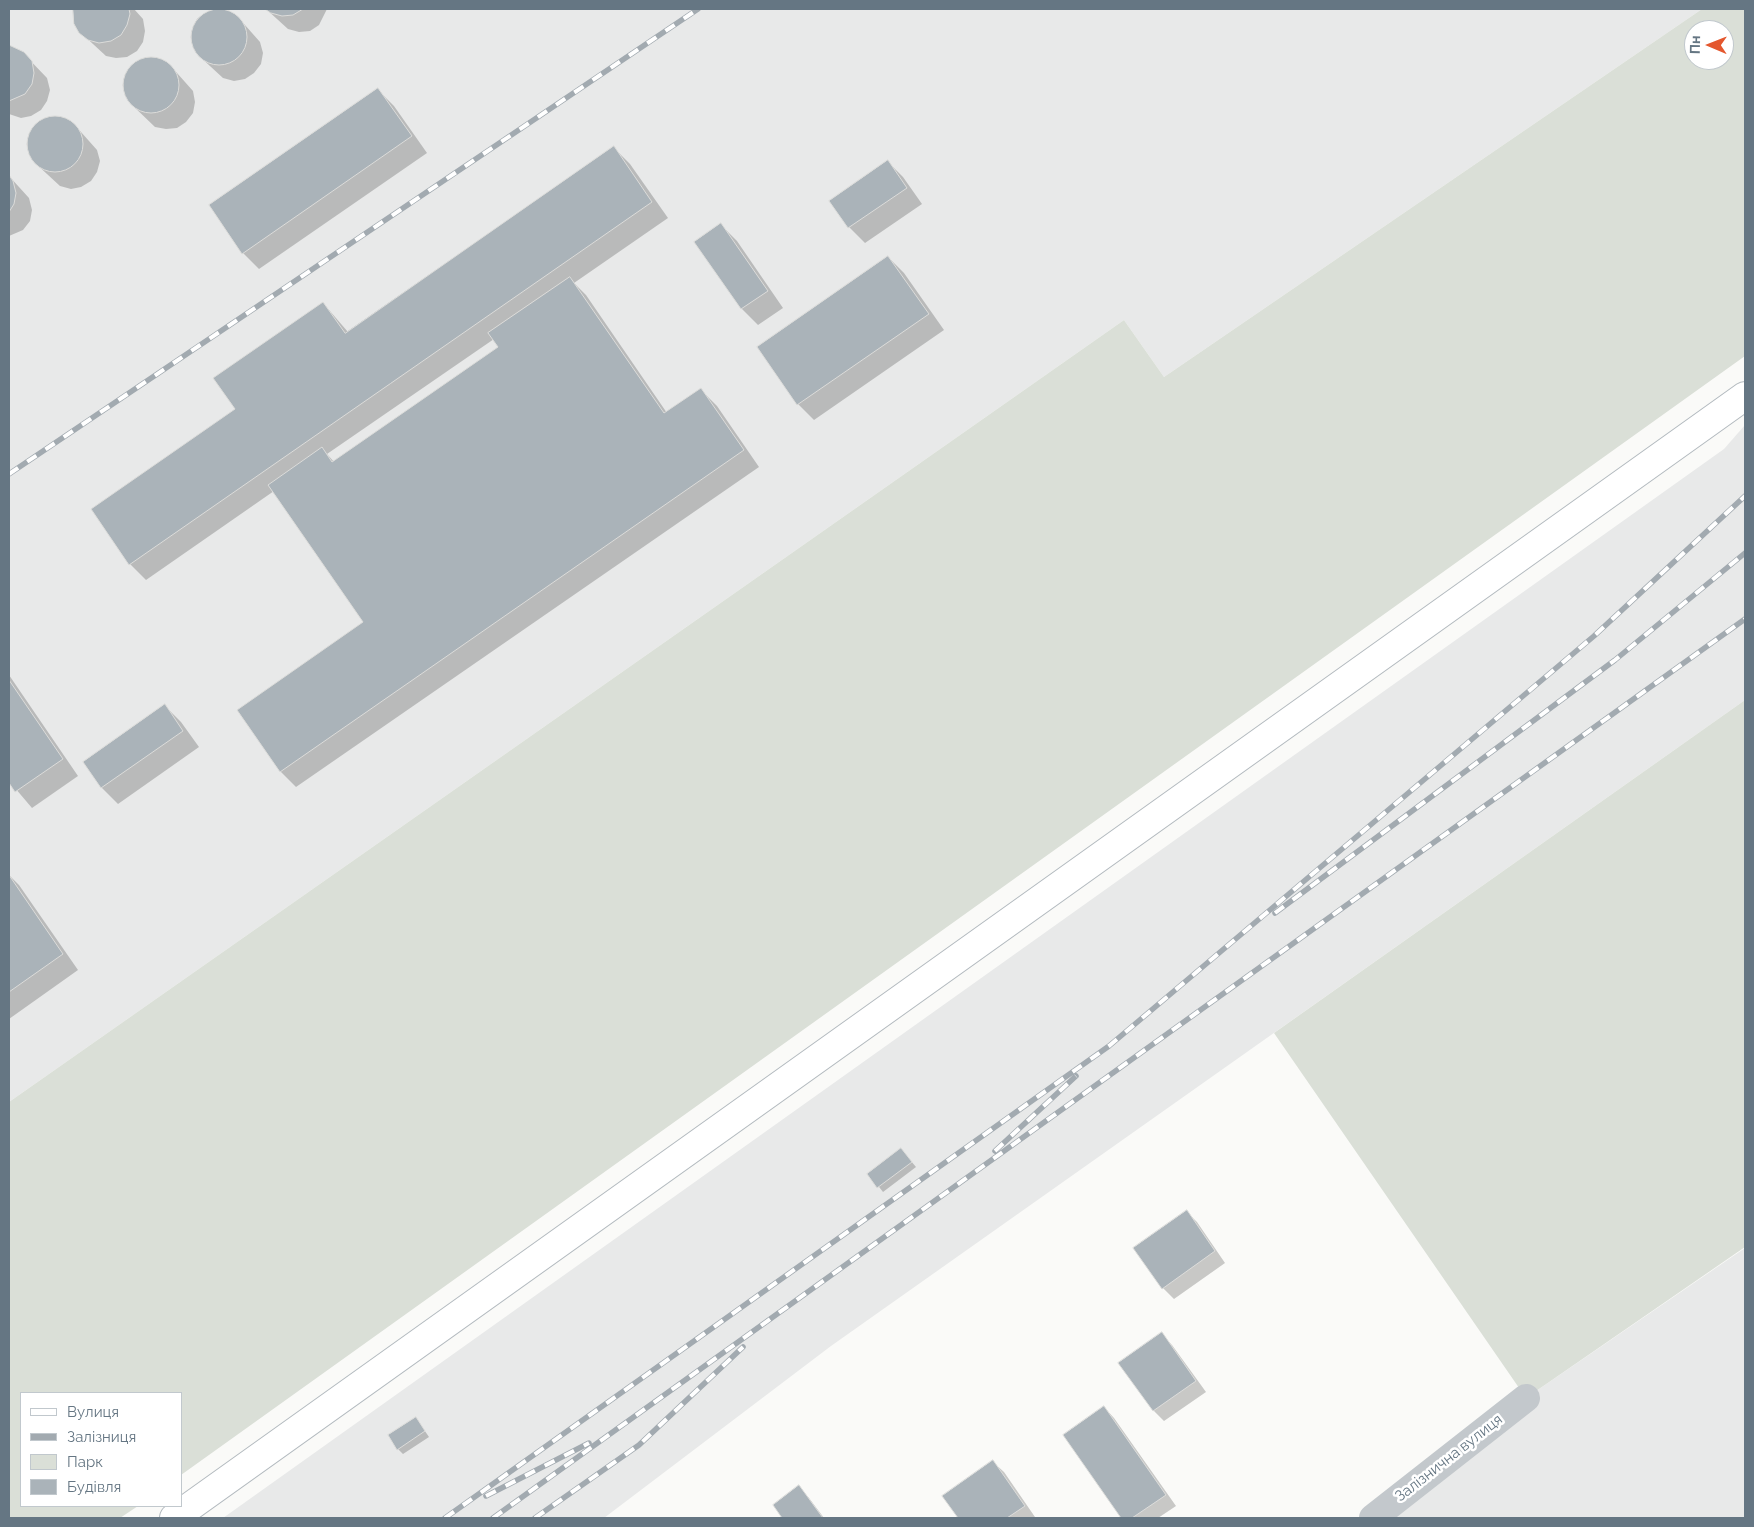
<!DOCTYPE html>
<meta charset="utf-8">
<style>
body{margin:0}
#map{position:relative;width:1754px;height:1527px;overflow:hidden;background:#fafaf8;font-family:Raleway,sans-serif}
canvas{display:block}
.frame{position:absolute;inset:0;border:10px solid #657683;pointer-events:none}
.legend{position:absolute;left:20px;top:1392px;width:162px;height:115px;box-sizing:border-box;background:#fff;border:1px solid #c1c8cd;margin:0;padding:6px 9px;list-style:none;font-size:15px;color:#657683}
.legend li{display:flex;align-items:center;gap:10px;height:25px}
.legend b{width:25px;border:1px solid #c1c8cd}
.north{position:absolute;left:1684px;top:20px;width:50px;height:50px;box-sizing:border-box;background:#fff;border:1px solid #c1c8cd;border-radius:50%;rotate:271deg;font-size:14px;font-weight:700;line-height:20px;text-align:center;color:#657683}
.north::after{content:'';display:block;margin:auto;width:18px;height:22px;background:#e4572e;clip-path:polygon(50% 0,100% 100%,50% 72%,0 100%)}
</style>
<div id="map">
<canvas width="1754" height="1527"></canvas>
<div class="frame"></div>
<ul class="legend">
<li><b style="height:6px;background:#fff"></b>Вулиця</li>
<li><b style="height:6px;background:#a2aab0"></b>Залізниця</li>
<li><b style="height:14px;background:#dadfd7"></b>Парк</li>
<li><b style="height:14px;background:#aab3b9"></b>Будівля</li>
</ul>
<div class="north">Пн</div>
</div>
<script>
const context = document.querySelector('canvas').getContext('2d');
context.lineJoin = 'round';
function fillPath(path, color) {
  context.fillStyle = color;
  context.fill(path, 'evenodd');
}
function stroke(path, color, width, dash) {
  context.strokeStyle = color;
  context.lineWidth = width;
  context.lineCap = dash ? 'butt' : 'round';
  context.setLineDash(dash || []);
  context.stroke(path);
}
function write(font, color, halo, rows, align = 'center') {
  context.font = font + ' Raleway,sans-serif';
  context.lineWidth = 5;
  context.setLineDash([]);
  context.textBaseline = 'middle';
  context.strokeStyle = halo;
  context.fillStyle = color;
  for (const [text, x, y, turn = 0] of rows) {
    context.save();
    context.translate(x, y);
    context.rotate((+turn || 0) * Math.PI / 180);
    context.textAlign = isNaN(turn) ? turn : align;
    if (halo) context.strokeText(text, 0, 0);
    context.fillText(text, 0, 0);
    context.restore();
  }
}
const built = new Path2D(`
 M9 9H1702L1164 377 1124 320 9 1102Z
 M1745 425V700L831 1346 604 1518H223L1724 449Z
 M1745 1248V1518H1373L1526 1398Z`);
const green = new Path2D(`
 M1702 9H1745V356L181 1475V1393H21V1506H138L120 1518H9V1102L1124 320 1164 377ZM1694 30H1724V60H1694Z
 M1745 700V1247L1526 1398 1274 1033Z`);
const shadow = new Path2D(`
 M74 9H134L143 19 145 31 143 42 137 51 127 57 116 58 106 56 80 32 75 24Z
 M216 9 227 10 237 16 260 42 263 53 261 64 254 73 245 79 234 81 223 78 198 55 193 46V27L197 19 205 13Z
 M266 9H327L319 25 310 31 299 32 288 29Z
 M9 46 23 53 47 78 50 90 47 101 41 110 31 116 21 118 9 114Z
 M148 58 159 59 169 64 193 91 195 102 193 113 186 122 177 128 166 129 155 127 130 103 123 85 130 68 137 62Z
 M378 90 394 106 427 153 259 269 243 253Z
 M52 117 64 118 73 123 97 150 100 161 97 172 91 181 81 187 71 189 60 186 34 162 29 154V135L41 120Z
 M614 148 630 164 668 218 574 283 586 295 667 413 701 390 717 406 759 467 296 787 280 771 364 623 274 491 146 580 130 564 236 410 323 303 348 332ZM494 339 500 347 334 462 327 454Z
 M887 161 903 177 922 204 865 243 849 227 831 201Z
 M9 176 29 198 32 210 30 221 23 230 9 236Z
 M721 225 737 241 783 308 758 325 742 309 696 242Z
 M888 257 904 273 944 330 814 420 798 404 759 347Z
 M9 675 78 776 32 808 9 781Z
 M165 706 181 722 199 747 118 804 102 788 84 762Z
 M9 875 19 885 78 970 9 1019Z
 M901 1149 916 1167 883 1192 869 1174Z
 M1187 1212 1197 1222 1225 1263 1174 1299 1163 1288Z
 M1161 1334 1172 1345 1206 1392 1164 1421 1154 1411 1120 1363Z
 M1104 1407 1114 1418 1176 1506 1158 1518H1123L1065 1435Z
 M416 1418 429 1437 403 1454 398 1449Z
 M993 1462 1004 1472 1035 1517 959 1518 944 1496Z
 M799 1487 809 1498 824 1518H784L774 1505Z`);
const building = new Path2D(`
 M191 37a28 28 0 1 1 56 0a28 28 0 1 1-56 0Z
 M73 9H129L130 14 127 25 121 35 111 41 99 43 88 40 79 33 74 24Z
 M265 9H303L293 15 282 16 271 13Z
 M9 45 24 52 32 61 34 73 32 84 25 94 9 101Z
 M123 85a28 28 0 1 1 56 0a28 28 0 1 1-56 0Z
 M378 88 412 136 242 254 209 205Z
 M27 144a28 28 0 1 1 56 0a28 28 0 1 1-56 0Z
 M614 146 652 202 129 565 91 509 235 409 213 378 323 302 345 333Z
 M888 160 907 188 848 228 829 201Z
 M9 175 13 181 16 193 14 204 9 212Z
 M721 223 768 291 741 309 694 242Z
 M888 256 929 314 797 405 757 347Z
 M570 277 664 413 701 388 744 450 280 772 237 710 363 622 268 485 322 447 332 462 498 347 488 333Z
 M9 680 63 759 15 792 9 783Z
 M165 704 183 731 101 788 83 762Z
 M9 875 63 954 9 992Z
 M901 1148 912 1162 877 1188 867 1174Z
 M1187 1210 1215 1251 1162 1289 1133 1248Z
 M1162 1332 1196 1381 1153 1411 1118 1363Z
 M1104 1406 1166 1495 1132 1518H1121L1063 1435Z
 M416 1417 425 1431 397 1450 388 1435Z
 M993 1460 1025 1506 1007 1518H958L942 1496Z
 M799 1485 823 1518H782L773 1505Z`);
const street = new Path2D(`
 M1373 1518 1526 1398`);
const secondary = new Path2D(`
 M174 1518 1745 396`);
const rail = new Path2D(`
 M9 474 698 9
 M1275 913 1615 660 1745 553
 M995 1151 1076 1076
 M486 1496 589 1443
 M445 1518 1109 1046 1594 636 1745 496
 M493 1518 1745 619
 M535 1518 639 1445 743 1347`);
const streetNames = [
 ["Залізнична вулиця",1449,1458,-38]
];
fillPath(built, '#e8e9e9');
fillPath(green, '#dadfd7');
fillPath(shadow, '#0003');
fillPath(building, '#aab3b9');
stroke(building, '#dcdcda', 1);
stroke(secondary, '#b3babf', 30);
stroke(street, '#c3c8cc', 28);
stroke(secondary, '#fff', 28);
stroke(rail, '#a2aab0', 5.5);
stroke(rail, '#fff', 4, [11]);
write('15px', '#657683', '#fff', streetNames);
</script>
